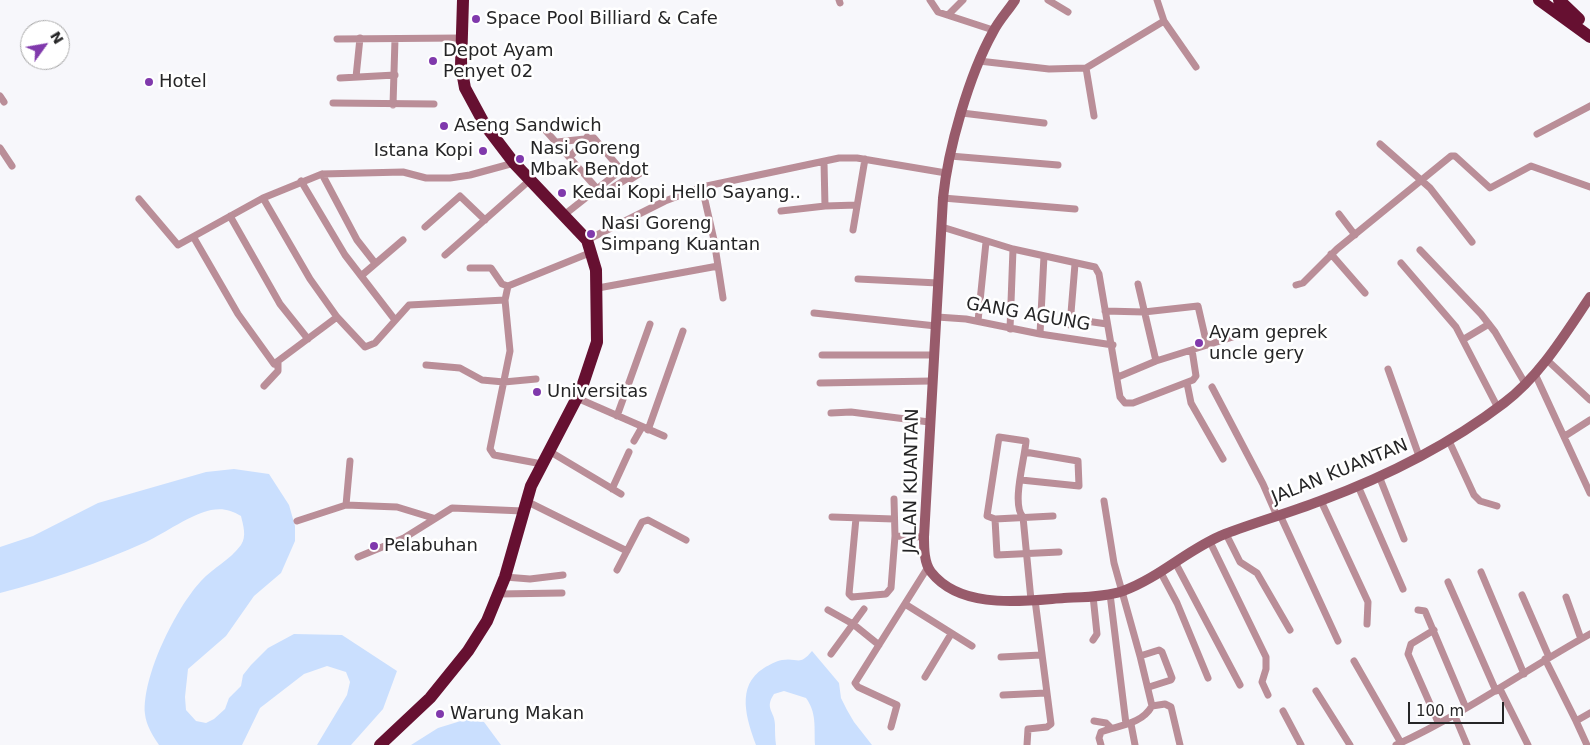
<!DOCTYPE html>
<style>
body{margin:0}
#map{position:relative;width:1590px;height:745px;overflow:hidden;background:#f7f7fb;font-family:"DejaVu Sans",sans-serif}
canvas{display:block}
.north{position:absolute;left:20px;top:20px;width:50px;height:50px;box-sizing:border-box;background:#fff;border:1px solid #a8a8a8;border-radius:50%;rotate:58deg;font-size:14px;font-weight:700;line-height:20px;text-align:center;color:#252526}
.north::after{content:'';display:block;margin:auto;width:18px;height:22px;background:#8039ac;clip-path:polygon(50% 0,100% 100%,50% 72%,0 100%)}
.scale{position:absolute;left:1408px;top:702px;width:96px;height:22px;box-sizing:border-box;border:2px solid #252526;border-top:0;padding-left:6px;font-size:15px;line-height:18px;white-space:nowrap;color:#252526;-webkit-text-stroke:4px #fff;paint-order:stroke}
</style>
<div id="map">
<canvas width="1590" height="745"></canvas>
<div class="north">N</div>
<div class="scale">100 m</div>
</div>
<script>
const context = document.querySelector('canvas').getContext('2d');
context.lineJoin = 'round';
function fillPath(path, color) {
  context.fillStyle = color;
  context.fill(path, 'evenodd');
}
function stroke(path, color, width, dash) {
  context.strokeStyle = color;
  context.lineWidth = width;
  context.lineCap = dash ? 'butt' : 'round';
  context.setLineDash(dash || []);
  context.stroke(path);
}
function write(font, color, halo, rows, align = 'center') {
  context.font = font + ' "DejaVu Sans",sans-serif';
  context.lineWidth = 5;
  context.setLineDash([]);
  context.textBaseline = 'middle';
  context.strokeStyle = halo;
  context.fillStyle = color;
  for (const [text, x, y, turn = 0] of rows) {
    context.save();
    context.translate(x, y);
    context.rotate((+turn || 0) * Math.PI / 180);
    context.textAlign = isNaN(turn) ? turn : align;
    if (halo) context.strokeText(text, 0, 0);
    context.fillText(text, 0, 0);
    context.restore();
  }
}
const water = new Path2D(`
 M234 469 269 474 289 505 295 526V541L281 573 254 596 226 636 188 669 185 697 186 710 196 721 206 723 214 719 225 709 229 698 241 686 243 675 251 665 268 648 294 634 342 635 397 671 383 709 351 745H317L347 695 350 682 346 672 327 666 304 674 260 708 242 745H159C153 736 146 725 145 714 142 676 176 608 201 581 213 568 230 560 241 545 247 536 243 525 241 516 231 510 223 508 211 510 191 514 165 533 146 542 99 563 50 580 0 593V547L33 536 98 503 206 472Z
 M812 651 839 683 841 698 847 710 854 722 872 745H815C814 728 817 713 806 698L784 691 774 694C764 709 775 711 775 725 775 732 775 738 776 745H756C747 720 735 686 764 668 769 665 776 661 782 660 798 657 799 667 812 651Z
 M464 720 484 722 501 745H411L438 728Z`);
const street = new Path2D(`
 M839 0 840 3
 M930 0 938 12 993 30
 M1048 0 1068 12
 M1157 0 1164 21 1196 67
 M948 15 963 0
 M337 39 461 38
 M979 61 1049 69 1086 68 1164 21
 M1086 68 1094 116
 M356 77 360 38
 M340 78 395 75
 M0 96 4 102
 M333 103 434 104
 M393 105 395 39
 M962 113 1044 123
 M546 131 600 192 609 190 628 178
 M1537 134 1590 106
 M557 142 594 138 628 178 631 179 642 172
 M1380 144 1430 188 1472 242
 M0 148 12 166
 M950 156 1058 165
 M570 157 587 137
 M824 162 825 206
 M322 174 357 240 375 263
 M301 181 345 255 395 320
 M702 187 714 240 723 298
 M263 198 310 279 337 317 365 347 375 343 409 305 505 300
 M943 198 1075 209
 M139 199 178 245 263 198 322 174 403 172 426 178H450L470 175 514 163
 M781 211 825 206 857 205
 M1339 214 1355 235
 M564 215 621 170
 M230 216 280 304 308 339
 M425 227 460 196 485 220
 M942 227 1013 249 1095 267 1099 274 1120 397 1125 403H1133L1193 380 1196 376 1192 350
 M853 230 865 159
 M194 238 238 314 274 364 337 317
 M587 240 665 201 702 187 839 158H857L946 173
 M1420 250 1481 314 1495 332 1526 385
 M1331 254 1365 293
 M445 255 530 180
 M1401 263 1456 327 1498 408
 M470 268H491L502 284 508 286
 M361 276 403 240
 M858 279 938 283
 M1138 284 1156 361
 M1296 285 1303 283 1337 249 1451 156H1455L1490 188 1531 166 1590 187
 M598 288 718 266
 M1105 311 1144 312 1198 306 1207 345
 M814 313 936 326
 M937 317 966 319 1040 334 1113 345
 M1072 319 1107 324
 M978 321 986 242
 M1070 325 1075 264
 M1010 329 1013 249
 M1040 334 1044 256
 M1464 339 1489 324
 M822 355H933
 M1546 359 1590 400
 M426 365 460 368 482 380 504 382 536 379
 M1388 369 1419 456
 M1535 374 1590 493
 M1118 377 1156 361 1236 336 1244 332
 M820 383 931 381
 M1187 383 1191 403 1223 459
 M264 386 278 371V363
 M1212 387 1263 484 1277 516
 M577 398 664 436
 M831 413 851 412 929 422
 M617 416 650 324
 M648 430 683 331
 M1565 436 1590 420
 M634 441 642 427
 M1449 441 1474 495 1480 501 1497 506
 M549 451 621 494
 M542 464 494 455 490 449 510 351 505 300 508 286 592 252
 M1379 476 1404 539
 M1021 480 1079 486 1078 461 1025 452
 M1358 486 1403 589
 M612 489 629 452
 M526 501 627 551
 M1321 501 1368 602 1367 624
 M346 505 350 461
 M1280 515 1338 641
 M832 517 894 519
 M1023 517C1011 505 1025 458 1026 441L999 437 987 516 995 519 1053 516
 M1023 517 1031 600
 M856 518 849 594 852 597 886 594 891 588 895 536 894 499
 M995 519 997 555 1059 552
 M297 521 346 505 397 507 433 518
 M1226 534 1240 562 1257 573 1290 630
 M895 536 924 537
 M1210 542 1266 657V669L1262 682 1268 695
 M358 557 404 538 452 508 523 511
 M1176 564 1240 685
 M617 570 642 522 648 520 686 540
 M1481 572 1524 674
 M1161 573 1177 603 1208 678
 M505 577 530 579 563 575
 M1448 582 1496 691
 M498 594 562 593
 M1110 594 1126 724
 M1522 595 1549 657
 M1566 597 1581 639
 M905 604 972 646
 M828 610 853 624 879 645
 M1418 610 1425 611 1466 708
 M1434 630 1411 644 1408 654 1438 722
 M1093 640 1097 634 1093 596
 M831 654 864 609
 M1140 656 1159 650 1162 652 1172 678 1171 680 1149 687
 M1001 657 1041 655
 M1545 659 1576 721 1590 713
 M1354 661 1401 743
 M925 677 951 634
 M1500 689 1528 745
 M1316 691 1350 745
 M1003 695 1046 693
 M1152 706 1165 704 1171 707 1180 745
 M1283 711 1301 745
 M1454 714 1467 745
 M1094 721 1106 723 1111 728
 M1576 721 1587 745
 M1131 724 1135 745
 M891 727 897 705 858 687 855 683 928 567
 M1027 745 1028 729 1047 727 1051 724 1035 600
 M1101 745 1099 738 1101 732C1119 725 1141 725 1152 706L1140 656 1114 563 1104 501
 M1396 745C1464 714 1525 670 1590 634`);
const secondary = new Path2D(`
 M1015 0C1008 11 999 20 993 32 969 75 948 149 943 198L924 537C924 548 924 563 931 572 961 610 1022 601 1064 598 1083 597 1105 597 1123 591 1161 577 1189 548 1225 534 1256 522 1289 513 1320 501 1385 477 1449 445 1504 403 1540 376 1565 334 1590 297`);
const highway = new Path2D(`
 M1539 0 1590 37
 M1559 0 1579 19
 M380 745 430 698 468 651 487 621 505 577 531 486 581 390 597 342 596 270 587 240 514 163 485 125 465 88 461 66 463 0`);
const markers = [
 [476,19,5,"#8039ac"],
 [433,61,5,"#8039ac"],
 [149,82,5,"#8039ac"],
 [444,126,5,"#8039ac"],
 [483,151,5,"#8039ac"],
 [520,159,5,"#8039ac"],
 [562,193,5,"#8039ac"],
 [591,234,5,"#8039ac"],
 [1199,343,5,"#8039ac"],
 [537,392,5,"#8039ac"],
 [374,546,5,"#8039ac"],
 [440,714,5,"#8039ac"]
];
const poiNames = [
 ["Space Pool Billiard & Cafe",486,19],
 ["Depot Ayam",443,51],
 ["Penyet 02",443,72],
 ["Hotel",159,82],
 ["Aseng Sandwich",454,126],
 ["Nasi Goreng",530,149],
 ["Mbak Bendot",530,170],
 ["Istana Kopi",473,151,"right"],
 ["Kedai Kopi Hello Sayang..",572,193],
 ["Nasi Goreng",601,224],
 ["Simpang Kuantan",601,245],
 ["Ayam geprek",1209,333],
 ["uncle gery",1209,354],
 ["Universitas",547,392],
 ["Pelabuhan",384,546],
 ["Warung Makan",450,714]
];
const streetNames = [
 ["GANG AGUNG",1028,315,10],
 ["JALAN KUANTAN",1340,472,-22],
 ["JALAN KUANTAN",912,481,-89]
];
fillPath(water, '#cadffe');
stroke(street, '#ba8e98', 7);
stroke(secondary, '#985b6b', 10);
stroke(highway, '#661031', 12);
for (const [x, y, r, color] of markers) {
  const dot = new Path2D();
  dot.arc(x, y, r, 0, 2 * Math.PI);
  context.fillStyle = color;
  context.fill(dot);
  stroke(dot, '#fff', 2);
}
write('18px', '#252526', '#fff', poiNames, 'left');
write('18px', '#252526', '#fff', streetNames);
</script>
